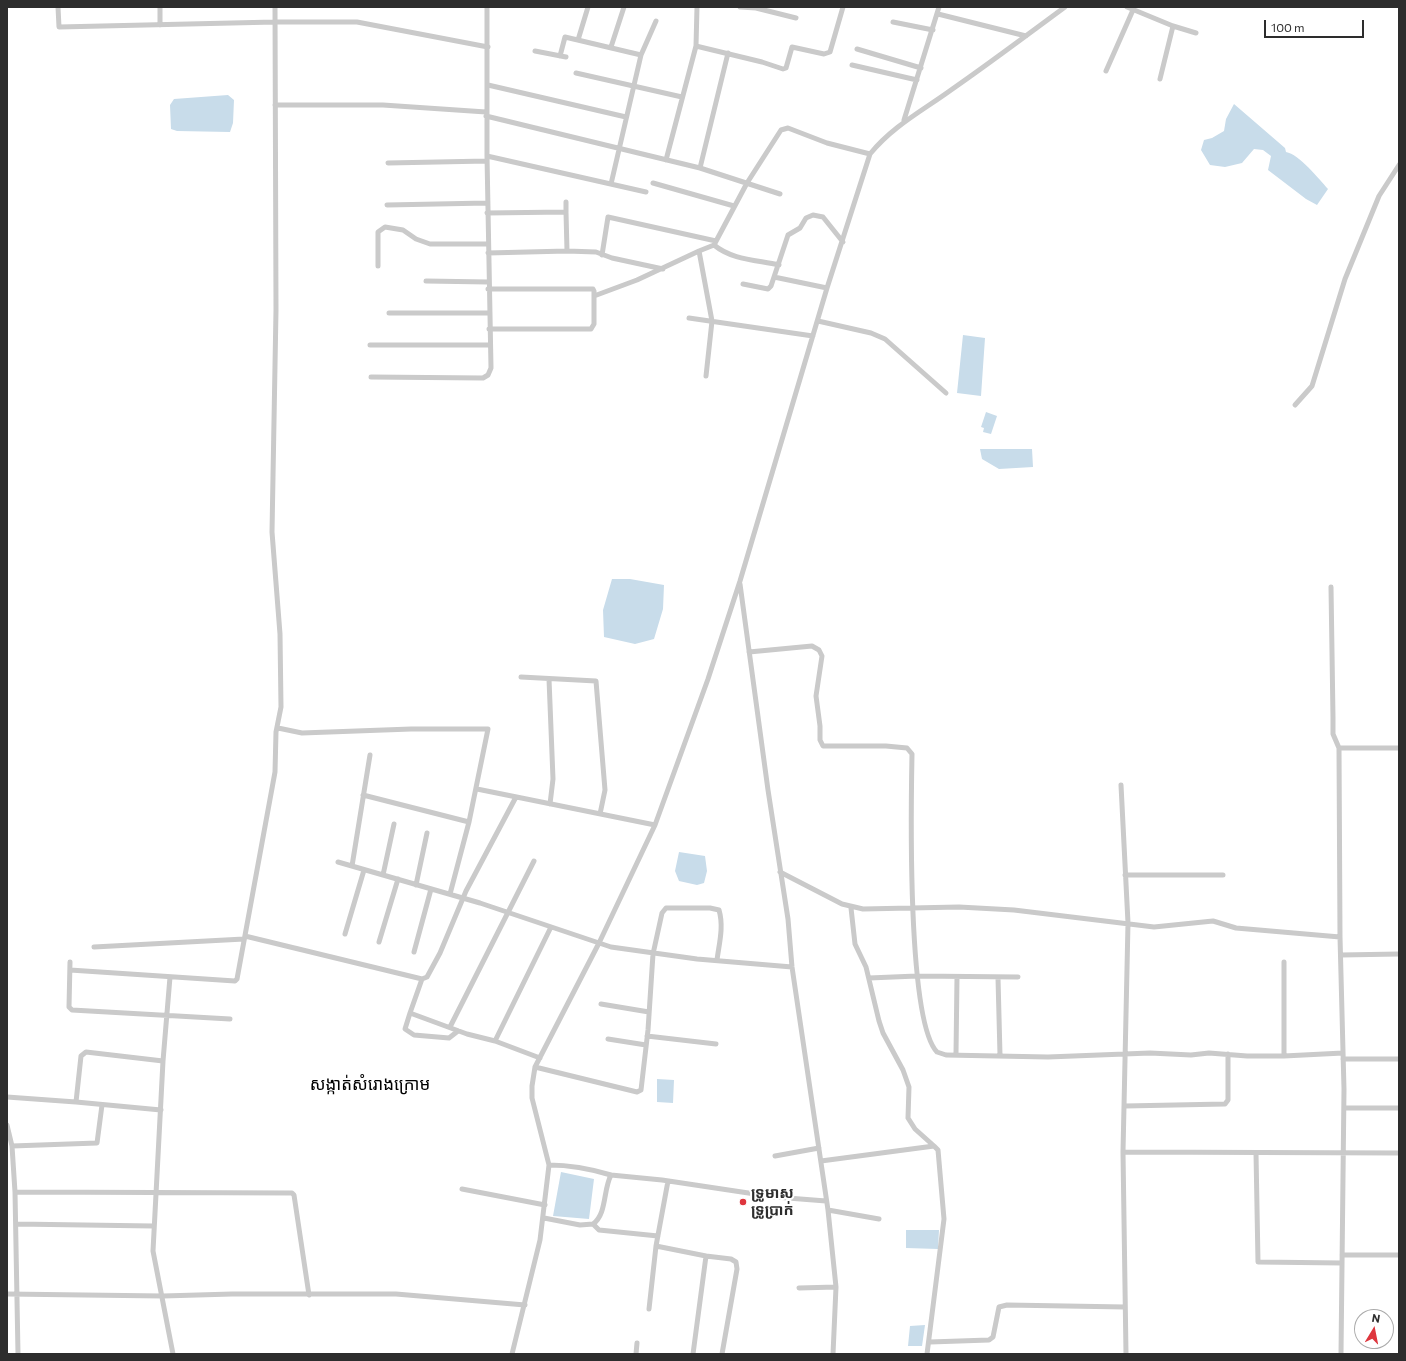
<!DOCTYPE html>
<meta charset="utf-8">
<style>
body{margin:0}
#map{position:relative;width:1406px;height:1361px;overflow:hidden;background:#fff;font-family:Commissioner,sans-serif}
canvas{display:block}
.frame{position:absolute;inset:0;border:8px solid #2d2d2d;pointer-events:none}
.north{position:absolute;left:1354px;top:1309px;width:40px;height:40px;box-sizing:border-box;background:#fff;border:1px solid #ababab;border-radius:50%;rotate:10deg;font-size:11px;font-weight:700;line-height:16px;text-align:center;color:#2d2d2d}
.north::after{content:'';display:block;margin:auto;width:14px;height:18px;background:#de363e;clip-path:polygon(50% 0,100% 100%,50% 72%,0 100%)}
.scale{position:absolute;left:1264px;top:20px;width:100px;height:18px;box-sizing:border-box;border:2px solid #2d2d2d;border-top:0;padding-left:5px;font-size:12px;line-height:14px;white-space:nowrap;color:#2d2d2d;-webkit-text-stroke:3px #fff;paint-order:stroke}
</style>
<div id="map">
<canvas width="1406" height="1361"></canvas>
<div class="frame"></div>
<div class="north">N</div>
<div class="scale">100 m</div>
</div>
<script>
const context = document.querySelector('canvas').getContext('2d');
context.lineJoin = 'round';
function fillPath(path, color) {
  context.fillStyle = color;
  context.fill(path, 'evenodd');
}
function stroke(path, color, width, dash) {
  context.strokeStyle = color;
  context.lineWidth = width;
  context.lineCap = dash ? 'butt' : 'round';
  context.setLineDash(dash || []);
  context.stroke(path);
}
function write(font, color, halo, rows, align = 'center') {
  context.font = font + ' Commissioner,"Noto Sans Khmer",sans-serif';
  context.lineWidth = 4;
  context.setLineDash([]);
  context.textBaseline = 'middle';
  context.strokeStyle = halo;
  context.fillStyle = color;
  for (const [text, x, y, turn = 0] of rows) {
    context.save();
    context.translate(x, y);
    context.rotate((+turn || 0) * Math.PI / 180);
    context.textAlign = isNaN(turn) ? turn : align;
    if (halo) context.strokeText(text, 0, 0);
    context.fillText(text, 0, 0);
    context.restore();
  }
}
const water = new Path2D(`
 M228 95 234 100 233 123 230 132 177 131 171 129 170 105 174 99Z
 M1234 104 1285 148 1286 152C1299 154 1319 179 1328 189L1317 205 1306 199 1268 170 1271 156 1263 150 1254 149 1242 163 1225 167 1210 165 1201 150 1204 140 1212 138 1224 131 1226 119Z
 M963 335 985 338 981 396 957 393Z
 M986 412 997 416 991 434 983 432 984 428 981 427Z
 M980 449H1032L1033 467 999 469 982 459Z
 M612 579H630L664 585 663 609 654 639 635 644 604 637 603 610Z
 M679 852 705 856 707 871 704 883 697 885 679 881 675 871Z
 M657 1079 674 1080 673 1103 657 1102Z
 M561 1172 594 1179 589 1219 553 1216Z
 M906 1230H939L938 1249 906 1248Z
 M925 1325 922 1346H908L910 1326Z`);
const minor = new Path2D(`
 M58 7 59 27 275 22H357L488 47
 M740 7 756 8 796 18
 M1127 7 1173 26 1196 33
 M938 14 1026 36
 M893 22 933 30
 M160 25V7
 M578 40 588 7
 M696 46 762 62 783 69 786 68 792 47 824 54 830 52 843 7
 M611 47 624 7
 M857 49 921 68
 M535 51 566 57
 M560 56 565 37 641 55
 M852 65 917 80
 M1106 71 1133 10
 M576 73 682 97
 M1160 79 1173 26
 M488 85 626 117
 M275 105H383L486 112
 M486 116 700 168 780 194
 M904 120 939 7
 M487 156 646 192
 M666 160 696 46 697 7
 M388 163 487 161
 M700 168 728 53
 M653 183 734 206
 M611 184 641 55 656 21
 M387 205 487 203
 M566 212V202
 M487 213 566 212 567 251
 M714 245C732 260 757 260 779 265
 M488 253 567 251 596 252 612 258 663 269
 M602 255 608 217 716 241
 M378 266V232L385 227 403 230 416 239 430 244H488
 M426 281 488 282
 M743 284 768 289 771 286 774 277
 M827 288 774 277 788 235 800 228 806 218 813 215 823 217 843 242
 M488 289H593L594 291V324L591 329H489
 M594 296 637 280 699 251
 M389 313H489
 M689 318 813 336
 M818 321 871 333 885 339 946 393
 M370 345H490
 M706 376 712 321 699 251 714 245 747 183 781 130 788 128 827 143 870 154
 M371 377 483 378 488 375 491 368 487 156V7
 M1295 405 1312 386 1345 279 1379 196 1399 165
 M740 584 768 790 788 919 792 967 828 1210 836 1287 833 1354
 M1331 587 1333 718V734L1339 748 1340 937 1344 1089 1341 1354
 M749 652 812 646 819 650 822 656 816 696 820 726V740L823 746H886L907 748 912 754C911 805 907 1021 937 1052L946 1055 1048 1057 1150 1053 1191 1055 1209 1053 1247 1056H1284L1343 1053
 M521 677 596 681 605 790 600 814
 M549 679 553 779 550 804
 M278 728 302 733 411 729H488L469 822 450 894
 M1339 748H1399
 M1121 785 1128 923 1123 1152 1126 1354
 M477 789 655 825
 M363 795 469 822
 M338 862 480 903 611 947 697 959 792 967
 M352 866 370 755
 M780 872 842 904 863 909 959 907 1014 910 1154 927 1213 921 1236 928 1340 937
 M383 875 394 824
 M1125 875H1223
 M416 885 427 833
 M851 908 855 944 866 967 879 1021 883 1033 903 1070 909 1087 908 1118 915 1129 934 1146
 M345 934 364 870
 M245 936 422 979 427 977 440 953 466 891 516 797
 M379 942 398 879
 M94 947 244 939
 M414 952 431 889
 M1341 955 1399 954
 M70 962 69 1007 72 1010 230 1019
 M1284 962V1056
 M70 970 235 981 237 979 275 772 276 732 281 707 280 634 272 532 276 310 275 7
 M170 977 163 1061 153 1251 173 1354
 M869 978 917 976 1018 977
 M998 978 1000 1055
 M422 979 410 1013 467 1034 495 1041 540 1058
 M601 1004 649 1012
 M410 1013 405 1029 414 1035 449 1038 458 1031
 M450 1027 534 861
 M647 1036 716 1044
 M608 1039 646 1045
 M495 1041 551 927
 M956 1054 957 977
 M1343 1059H1399
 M535 1067 637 1092 641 1090 648 1030 653 954 662 913 666 908H710L719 910C724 927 719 944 717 960
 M7 1097 76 1102 161 1110
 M76 1102 81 1056 86 1052 163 1061
 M1125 1106 1225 1104 1228 1100V1054
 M1344 1108H1399
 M7 1125 12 1146 15 1192 18 1354
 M12 1146 97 1143 102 1105
 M1123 1152 1399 1153
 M1256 1153 1258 1262 1342 1263
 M775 1156 819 1148
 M821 1161 934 1146 938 1150 944 1219 927 1354
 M549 1165C569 1165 591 1169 611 1175
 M668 1181 656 1246 706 1256 693 1354
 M462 1189 545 1205
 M15 1192 292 1193 294 1195 309 1295
 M828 1210 879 1219
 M544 1218 580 1225 593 1224C607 1214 603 1190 611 1175L662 1180 775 1197 826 1201
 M16 1224 153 1226
 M593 1224 599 1230 658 1236
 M1342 1255H1399
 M706 1256 731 1259 736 1262 737 1269 722 1354
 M799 1288 836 1287
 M7 1294 163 1296 232 1294H396L525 1305
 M649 1309 656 1246
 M930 1342 989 1340 993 1337 999 1307 1007 1305 1125 1307
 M512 1354 540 1240 549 1165 532 1098V1086L535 1067 599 943 655 825 708 679 740 581 827 288 870 154C893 126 922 111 951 90 990 63 1027 35 1065 7
 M636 1354 637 1343`);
const markers = [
 [743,1202,4,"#de363e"]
];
const poiNames = [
 ["ទ្រូមាស",751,1193],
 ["ទ្រូប្រាក់",751,1210]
];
const quarterNames = [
 ["សង្កាត់សំរោងក្រោម",370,1084]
];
fillPath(water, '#c8dcea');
stroke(minor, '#cacaca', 5);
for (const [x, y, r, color] of markers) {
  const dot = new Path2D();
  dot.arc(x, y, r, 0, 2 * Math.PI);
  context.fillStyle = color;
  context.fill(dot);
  stroke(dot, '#fff', 1.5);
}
write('bold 15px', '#2d2d2d', '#fff', poiNames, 'left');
write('17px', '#000', '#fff', quarterNames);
</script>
